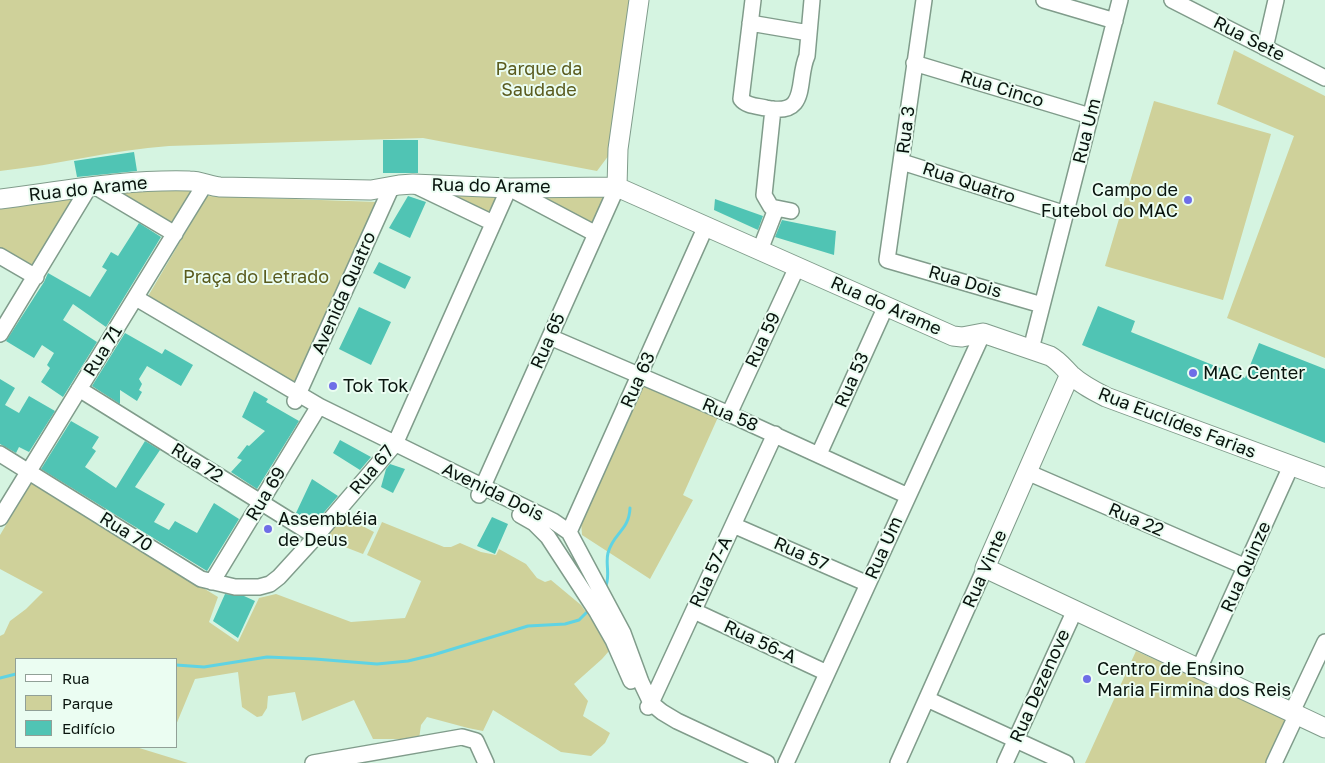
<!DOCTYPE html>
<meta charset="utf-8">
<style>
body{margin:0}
#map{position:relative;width:1325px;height:763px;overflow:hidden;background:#d5f4e1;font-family:"Golos Text",sans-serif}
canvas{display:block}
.legend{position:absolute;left:15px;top:658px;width:162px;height:90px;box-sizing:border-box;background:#ebfdf2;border:1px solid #91a097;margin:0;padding:6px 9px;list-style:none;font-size:15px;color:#09140e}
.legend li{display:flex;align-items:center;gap:10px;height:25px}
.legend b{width:25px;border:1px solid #91a097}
</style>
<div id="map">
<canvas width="1325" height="763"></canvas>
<ul class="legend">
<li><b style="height:6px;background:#fff"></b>Rua</li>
<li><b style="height:14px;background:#cfd19a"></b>Parque</li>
<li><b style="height:14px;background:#50c4b4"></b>Edifício</li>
</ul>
</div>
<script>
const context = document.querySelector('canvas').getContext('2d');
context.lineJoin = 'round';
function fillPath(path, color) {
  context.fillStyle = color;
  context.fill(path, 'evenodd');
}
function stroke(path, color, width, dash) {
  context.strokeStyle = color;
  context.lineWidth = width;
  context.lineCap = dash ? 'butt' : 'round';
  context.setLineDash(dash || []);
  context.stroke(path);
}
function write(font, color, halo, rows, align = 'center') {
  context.font = font + ' "Golos Text",sans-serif';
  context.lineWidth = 4;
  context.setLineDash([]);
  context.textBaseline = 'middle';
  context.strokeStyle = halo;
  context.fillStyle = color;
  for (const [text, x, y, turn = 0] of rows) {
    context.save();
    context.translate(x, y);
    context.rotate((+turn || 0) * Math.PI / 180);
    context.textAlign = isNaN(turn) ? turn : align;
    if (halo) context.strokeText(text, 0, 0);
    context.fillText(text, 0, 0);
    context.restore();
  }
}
const green = new Path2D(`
 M0 0H632L609 155 597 171 423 138 169 146C112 150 57 165 0 171Z
 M1234 50 1325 96V358L1227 318 1294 136 1217 104Z
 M1154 101 1271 134 1223 300 1105 266Z
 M197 186 173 224 116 189Z
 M434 192 501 194 489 217Z
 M78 195 34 271 0 252V204Z
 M531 195H610L594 229Z
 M207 196 377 202 291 389 144 303Z
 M649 384 719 415 683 495 693 500 650 579 582 535 581 521 640 388Z
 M31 483 218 597 209 622 238 642 259 598 276 594 351 622 405 618 421 581 367 555 382 522 444 547H451L460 543 481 552 496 555 499 549 526 564 537 578 545 582 551 580 581 605 598 629 609 651 602 659 574 684 588 701 583 716 610 733 605 743 591 756 561 752 493 710 483 731 468 728 427 717 421 725 419 739H373L354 700 302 721 295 692 268 696 267 708 262 716 257 717 242 707 238 672 195 679 176 725V659H16V747H136L188 763H0V636L4 634 10 621 26 609 43 592 0 569V535Z
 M341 515 374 532 363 554 319 537Z
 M1136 651 1290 719 1270 763H1085Z`);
const stream = new Path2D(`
 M605 588C611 577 605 564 608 553 613 533 629 531 630 508
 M176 665 204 667 267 657 315 659 377 664 408 661 433 655 528 626 565 624 579 620 590 609
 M0 678 16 674`);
const building = new Path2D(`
 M383 140H418V173H383Z
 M134 152 137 171 77 177 74 161Z
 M408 196 426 202 410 238 389 228Z
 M715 199 763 216 758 230 714 210Z
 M782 220 836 231 834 255 775 237Z
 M139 223 161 237 106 327 73 304 63 320 97 342 63 397 41 382 50 368 47 365 54 353 42 345 34 358 6 341 44 282 48 273 90 297 107 270 102 267 111 252 118 256Z
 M379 262 411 277 405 289 373 273Z
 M1098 306 1135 321 1131 332 1245 378 1259 343 1325 369V443L1082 345Z
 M359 307 391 322 371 365 339 349Z
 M125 333 162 354 165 349 193 365 181 386 147 366 139 379 142 384 139 390 142 392 137 401 120 390V404L92 386Z
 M0 379 15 388 5 405 19 413 29 396 55 411 29 452 19 447 16 453 0 444Z
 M254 391 268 399 266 402 299 421 257 489 231 472 242 460 237 458 247 445 249 446 265 431 242 417Z
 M71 421 99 437 92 448 96 451 85 467 116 488 145 441 160 450 135 487 165 504 154 522 169 530 175 521 197 533 214 503 239 519 207 571 41 469Z
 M340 440 371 457 360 470 333 453Z
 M390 464 405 469 393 493 381 487 386 469Z
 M312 479 338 496 314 524 296 513Z
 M492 517 508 524 495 554 477 546Z
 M225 594 244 596 255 601 238 638 213 621Z`);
const minor = new Path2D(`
 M753 0 741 99C746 106 758 106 766 108 810 117 796 80 807 56L812 0
 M924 0 887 260 1042 305
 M1044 0 1115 21
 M1172 0 1325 78
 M750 23 809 33
 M1265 48 1276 0
 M914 63 1090 116
 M773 109 764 195 771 207 791 211
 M902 162 1066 214
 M416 186 493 223
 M96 187 175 234
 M760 250 776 209
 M0 256 36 277
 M136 298 319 406 553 521 569 532 623 633 641 682 651 703 662 712 677 721 767 763
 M0 334 89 187
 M550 337 729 414 908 496
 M1031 349 1120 0
 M79 389 315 536
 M295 401 392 186
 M729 414 797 267
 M0 454 201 579 235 587H259L270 584 279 577 311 542 395 444 509 188 596 234
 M819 454 886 306
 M1027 472 1246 567
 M479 495 617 187
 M520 515 534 523 548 537 597 612 613 640 631 681
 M0 518 205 184
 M733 525 868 584
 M569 532 706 226
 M212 582 319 406
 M694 611 827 673
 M1199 669 1291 466
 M927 699 1066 763
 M648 707 651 703 775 434
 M1292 712 1325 642
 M313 763 462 737 476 741 486 763
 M786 763 983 333
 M898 763 985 568
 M1005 763 1075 610
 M1274 763 1297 714`);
const major = new Path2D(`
 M617 187 618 149 639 0
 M0 199C63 191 126 179 190 181 200 181 210 186 220 187L371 190 399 185 413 184 509 188 617 187 953 336 962 337 983 333 1050 356C1059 361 1064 368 1071 375 1082 385 1094 391 1106 397L1325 478
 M1070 374 985 568 1325 728`);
const markers = [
 [1188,200,5,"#6f6de7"],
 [1193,373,5,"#6f6de7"],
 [333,386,5,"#6f6de7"],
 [268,529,5,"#6f6de7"],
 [1087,679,5,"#6f6de7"]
];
const streetNames = [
 ["Rua Sete",1249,39,27],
 ["Rua Cinco",1002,89,17],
 ["Rua 3",906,130,-83],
 ["Rua Um",1087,131,-76],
 ["Rua Quatro",969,183,18],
 ["Rua do Arame",491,186,1],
 ["Rua do Arame",88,189,-6],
 ["Rua Dois",965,282,16],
 ["Avenida Quatro",344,293,-66],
 ["Rua do Arame",886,306,24],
 ["Rua 59",763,340,-65],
 ["Rua 65",548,341,-66],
 ["Rua 71",103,351,-58],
 ["Rua 63",638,380,-66],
 ["Rua 53",852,380,-66],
 ["Rua 58",730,415,23],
 ["Rua Euclídes Farias",1177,423,21],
 ["Rua 72",197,463,32],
 ["Rua 67",372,470,-50],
 ["Avenida Dois",493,492,26],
 ["Rua 69",266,494,-59],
 ["Rua 22",1136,520,23],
 ["Rua 70",126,532,32],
 ["Rua Um",884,548,-66],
 ["Rua 57",801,554,24],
 ["Rua Quinze",1246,567,-66],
 ["Rua Vinte",985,569,-66],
 ["Rua 57-A",711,572,-65],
 ["Rua 56-A",760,642,25],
 ["Rua Dezenove",1040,686,-66]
];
const parkNames = [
 ["Parque da",539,69],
 ["Saudade",539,90],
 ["Praça do Letrado",256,277]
];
const poiNames = [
 ["Campo de",1178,190,"right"],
 ["Futebol do MAC",1178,211,"right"],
 ["MAC Center",1203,373],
 ["Tok Tok",343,386],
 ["Assembléia",278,519],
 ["de Deus",278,540],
 ["Centro de Ensino",1097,669],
 ["Maria Firmina dos Reis",1097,690]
];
fillPath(green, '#cfd19a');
stroke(stream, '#5fd3e3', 3);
fillPath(building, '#50c4b4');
stroke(minor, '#809c8b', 18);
stroke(major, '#809c8b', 21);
stroke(minor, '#fff', 15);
stroke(major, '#fff', 19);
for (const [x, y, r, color] of markers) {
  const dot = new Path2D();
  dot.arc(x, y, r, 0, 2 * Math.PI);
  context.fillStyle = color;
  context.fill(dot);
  stroke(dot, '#ebfdf2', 2);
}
write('18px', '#09140e', '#ebfdf2', streetNames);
write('18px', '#595a1d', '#ebfdf2', parkNames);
write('18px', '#09140e', '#ebfdf2', poiNames, 'left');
</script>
